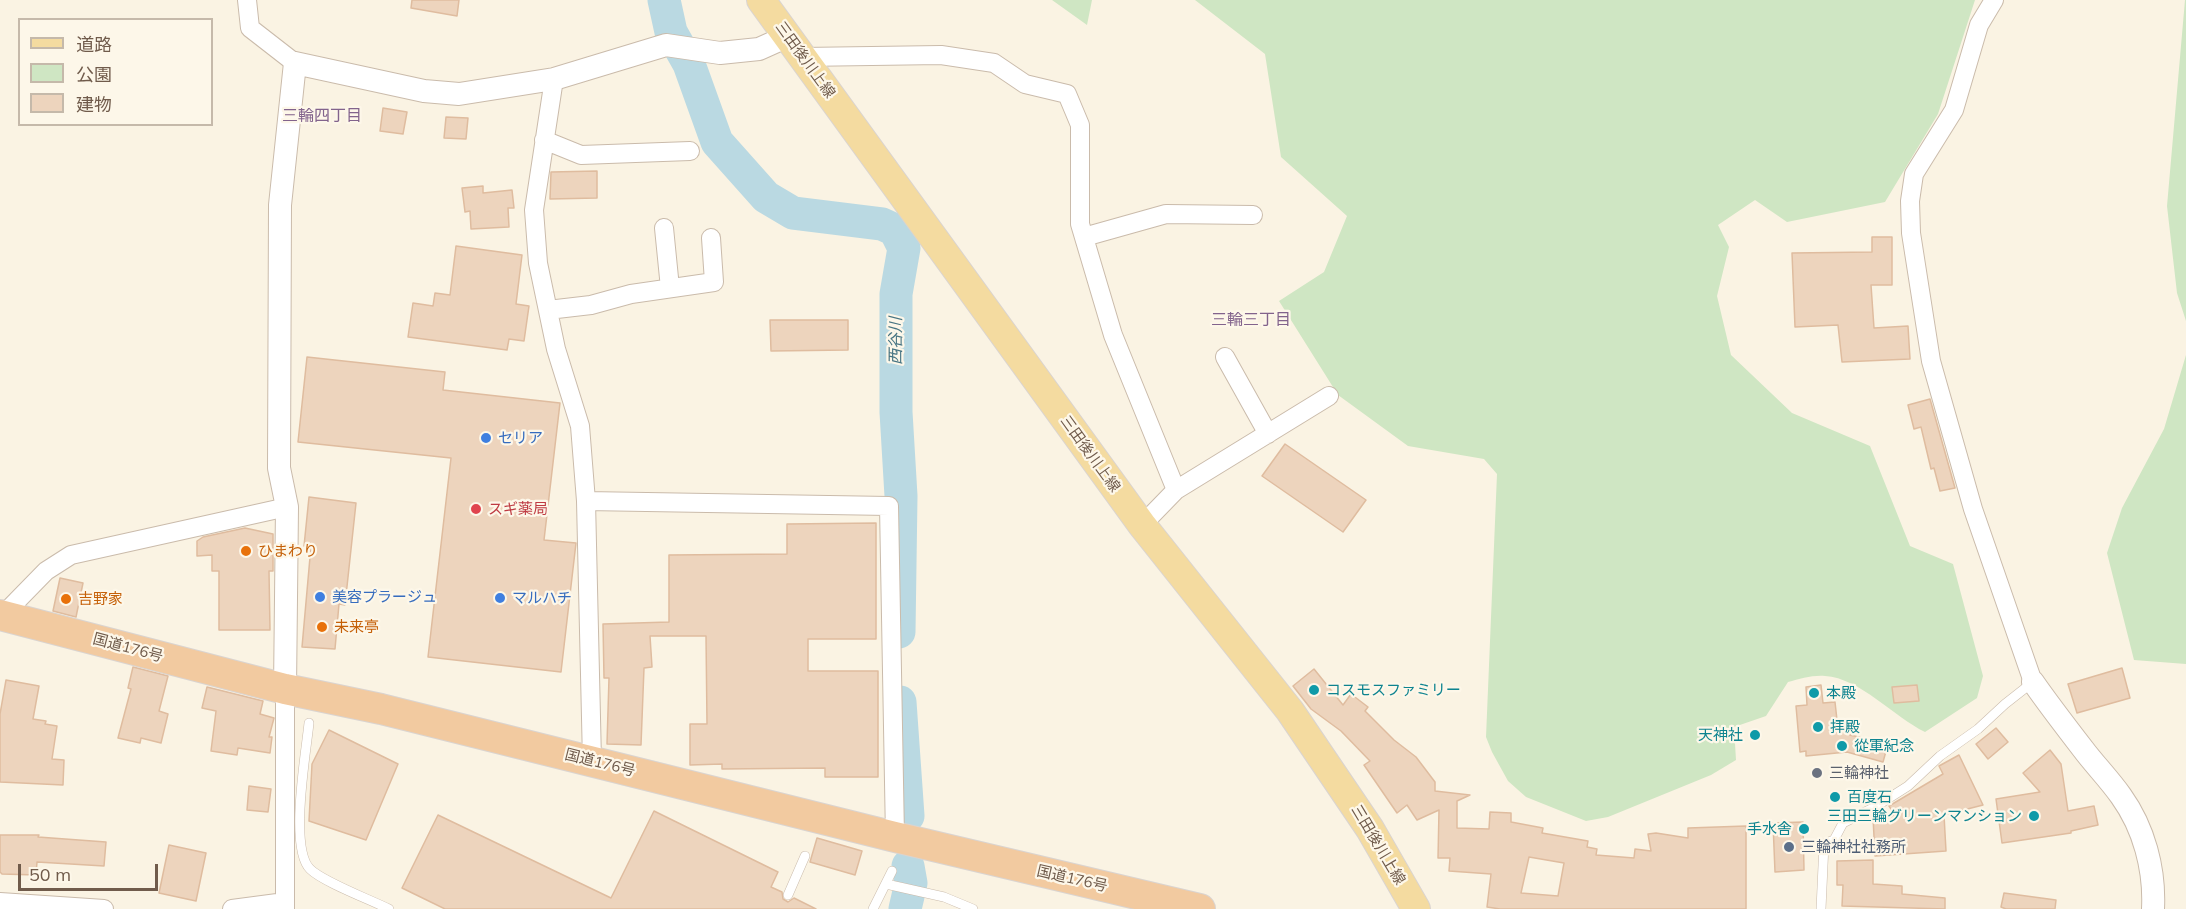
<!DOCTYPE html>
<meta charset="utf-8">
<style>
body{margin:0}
#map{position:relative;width:2186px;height:909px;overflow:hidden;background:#faf3e3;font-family:Mulish,"Noto Sans JP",sans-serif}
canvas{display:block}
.legend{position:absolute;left:18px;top:18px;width:195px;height:108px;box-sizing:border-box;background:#fdf7e9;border:2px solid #c5b9aa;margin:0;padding:8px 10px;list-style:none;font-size:18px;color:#705b4b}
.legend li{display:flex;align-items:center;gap:12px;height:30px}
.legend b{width:30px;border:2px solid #c5b9aa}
.scale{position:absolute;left:18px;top:864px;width:140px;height:27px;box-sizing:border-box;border:3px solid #705b4b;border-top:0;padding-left:8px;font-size:18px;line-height:21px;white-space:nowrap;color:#705b4b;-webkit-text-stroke:4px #fdf7e9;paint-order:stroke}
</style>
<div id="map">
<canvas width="2186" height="909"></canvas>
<ul class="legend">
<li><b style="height:8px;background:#f4dba0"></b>道路</li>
<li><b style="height:16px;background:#cfe6c3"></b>公園</li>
<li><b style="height:16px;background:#edd4bd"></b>建物</li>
</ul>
<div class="scale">50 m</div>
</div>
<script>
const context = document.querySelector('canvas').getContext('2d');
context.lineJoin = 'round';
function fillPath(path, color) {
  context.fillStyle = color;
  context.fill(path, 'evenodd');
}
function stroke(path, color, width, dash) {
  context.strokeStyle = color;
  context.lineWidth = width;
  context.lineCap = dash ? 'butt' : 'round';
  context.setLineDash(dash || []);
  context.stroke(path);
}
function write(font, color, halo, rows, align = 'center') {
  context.font = font + ' Mulish,"Noto Sans JP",sans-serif';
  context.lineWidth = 4.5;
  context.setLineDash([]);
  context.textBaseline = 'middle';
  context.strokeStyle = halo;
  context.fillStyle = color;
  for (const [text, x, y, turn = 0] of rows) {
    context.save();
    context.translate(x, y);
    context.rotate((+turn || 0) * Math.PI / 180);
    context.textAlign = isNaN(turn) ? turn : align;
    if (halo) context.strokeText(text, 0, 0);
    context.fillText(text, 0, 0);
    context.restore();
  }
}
const green = new Path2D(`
 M1052 0H1092L1087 25Z
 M1195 0H1975L1938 114 1885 202 1787 222 1755 200 1718 225 1729 247 1717 296 1731 355 1792 413 1870 446 1910 546 1953 564 1983 676 1977 698 1925 732C1894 717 1860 678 1825 676 1812 675 1800 679 1788 682L1766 716 1734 727 1736 760 1711 775 1608 817 1586 821 1526 797 1508 781 1492 752 1486 737 1497 474 1484 459 1408 446 1338 395 1279 301 1324 272 1347 216 1281 157 1265 54Z
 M2185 0H2186V321L2177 293 2167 206Z
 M2186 355V664L2134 660 2107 553 2122 508 2164 429Z`);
const river = new Path2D(`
 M664 0 671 32 689 64 717 142 766 197 793 213 882 224 895 230 904 248 896 294V412L901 496 899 632
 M900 702 908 816
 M905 909 911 883 908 866`);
const building = new Path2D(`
 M412 0H459L457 16 411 8Z
 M383 108 407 112 403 134 380 131Z
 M446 117 468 118 466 139 444 138Z
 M597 171V198L550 199 551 172Z
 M483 186V193L512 190 514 208H508L509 227 471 229 470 211 465 212 462 188Z
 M1872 237H1892V285H1871L1874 328 1908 326 1910 359 1842 362 1838 325 1795 327 1792 253 1872 252Z
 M456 246 522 255 516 304 529 306 524 341 509 339 507 350 408 337 413 303 433 306 435 293 450 295Z
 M770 320H848V350L771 351Z
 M307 357 445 372 443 390 560 403 544 540 576 543 561 672 428 657 451 458 298 442Z
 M1930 399 1955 488 1940 491 1934 468 1931 469 1921 427 1914 429 1908 405Z
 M1285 444 1366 500 1343 532 1262 476Z
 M309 497 356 503 345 605 339 604 335 649 302 647 311 546H304Z
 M876 523V639H808V671H878V777H825V768L722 769V764L690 765V724H707L706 636H650L652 667 644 668 641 745 607 744 609 678H604L603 624 669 622V555L787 554V524Z
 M245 528 273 534V571H269L270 630H219V571H212V555L197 556V541L203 537Z
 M60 578 83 583 76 617 53 611Z
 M133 667 168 676 159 711 168 714 161 743 141 738 140 743 118 738 131 689 128 688Z
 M2122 668 2130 698 2077 713 2068 684Z
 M1314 669 1343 705 1351 694 1368 707 1365 711 1394 740 1416 757 1435 782V791L1470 795 1457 801V828L1489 829 1490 812 1511 813V822L1543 828 1542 833 1588 841 1587 847 1597 849 1596 855 1634 858 1635 849 1651 851 1648 834 1656 833 1688 838V828L1746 826V909H1500L1487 907 1491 874 1449 871 1450 858H1438L1439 810 1417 820 1407 805 1397 813 1364 765 1370 761 1341 731 1311 709 1293 686ZM1529 857 1564 863 1558 896 1521 893Z
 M6 680 39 686 33 719 46 721 45 724 57 726 52 759 64 760 63 785 0 782V714Z
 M1821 685 1823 703 1835 702 1837 720 1854 728 1850 735 1888 744 1883 762 1847 752 1806 756V751L1800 752 1796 706 1807 705 1806 687Z
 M1917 685 1919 701 1894 703 1892 687Z
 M207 687 263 701 260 714 274 718 269 737H272L270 753 238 748 237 755 211 751 216 711 202 708Z
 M1996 728 2008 742 1988 759 1976 744Z
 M329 730 398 764 366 840 309 821 312 764Z
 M2050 750 2061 764 2068 811 2094 806 2098 825 2071 831V833L2002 843 1996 799 2040 792 2023 773Z
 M1959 755 1983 805 1944 815 1946 851 1875 856 1873 817 1895 815 1889 806 1943 774 1939 766Z
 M249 786 271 789 268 812 247 810Z
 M654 811 778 872 771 887 782 892 783 899 788 902 794 898 816 909H445L402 888 438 815 611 898Z
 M1803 822 1804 870 1775 872 1773 823Z
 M0 835H39L38 837 106 842 104 866 37 862 36 875 2 874 0 872Z
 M817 838 862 851 855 875 810 862Z
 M169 845 206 853 196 901 159 893Z
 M1873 860V884L1902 886V894L1945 898V909L1842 906 1843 885H1837V861Z
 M2004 893 2056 900 2055 909H2006L2001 907Z`);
const service = new Path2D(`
 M309 723C306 753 289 848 310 869 323 882 371 900 389 909
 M886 884 944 897 973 909
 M788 895 805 856
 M873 909 892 871
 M1821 909 1824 844 1834 840 1843 823 1875 807 1908 786 1940 756 1978 729 2005 704 2033 682`);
const minor = new Path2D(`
 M247 0 250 28 295 63
 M1994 0 1979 25 1954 110 1914 174 1910 201 1911 233 1931 361 1973 509 2033 682
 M802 57 941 55 994 63 1025 84 1067 94 1080 125V224L1113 335 1176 490 1142 525
 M554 79 534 210 538 263 556 349 580 426 586 501 592 761
 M544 140 581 155 690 151
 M664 228 670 288
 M1084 237 1166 214 1253 215
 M548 310 591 305 631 294 714 282 711 238
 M1225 357 1268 434
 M1176 490 1329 396
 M586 501 889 506 895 837
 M2 616 46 571 71 555 287 507
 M285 689V909
 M0 902 104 909
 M232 909 285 902`);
const tertiary = new Path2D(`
 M2033 682C2049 705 2066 727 2083 749 2095 765 2109 779 2121 796 2144 828 2155 869 2153 909
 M285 689 287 507 279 468 280 205 295 63 424 91 459 94 554 79 666 45 720 53 759 49 788 36`);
const primary = new Path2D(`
 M761 0 1142 525 1290 711 1370 829 1416 909`);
const trunk = new Path2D(`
 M0 615 285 689 381 709 895 837 1200 909`);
const markers = [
 [486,438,6,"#3f7fe0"],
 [476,509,6,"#e0444e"],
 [246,551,6,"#e8710a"],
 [320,597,6,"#3f7fe0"],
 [500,598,6,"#3f7fe0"],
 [66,599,6,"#e8710a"],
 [322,627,6,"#e8710a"],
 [1314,690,6,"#0f9aa8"],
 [1814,693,6,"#0f9aa8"],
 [1818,727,6,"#0f9aa8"],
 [1755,735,6,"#0f9aa8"],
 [1842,746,6,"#0f9aa8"],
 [1817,773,6,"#6b7280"],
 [1835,797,6,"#0f9aa8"],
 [2034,816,6,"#0f9aa8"],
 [1804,829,6,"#0f9aa8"],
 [1789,847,6,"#5c6f8a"]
];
const streetNames = [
 ["三田後川上線",805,60,54],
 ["三田後川上線",1090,454,54],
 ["国道176号",128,648,15],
 ["国道176号",600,763,14],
 ["三田後川上線",1378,845,59],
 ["国道176号",1072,879,13]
];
const shopNames = [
 ["セリア",498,438],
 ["美容プラージュ",332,597],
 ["マルハチ",512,598]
];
const healthNames = [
 ["スギ薬局",488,509]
];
const foodNames = [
 ["ひまわり",258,551],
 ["吉野家",78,599],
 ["未来亭",334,627]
];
const cultureNames = [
 ["コスモスファミリー",1326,690],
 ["本殿",1826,693],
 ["拝殿",1830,727],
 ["天神社",1743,735,"right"],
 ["從軍紀念",1854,746],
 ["百度石",1847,797],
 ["三田三輪グリーンマンション",2022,816,"right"],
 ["手水舎",1792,829,"right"]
];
const worshipNames = [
 ["三輪神社",1829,773]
];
const serviceNames = [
 ["三輪神社社務所",1801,847]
];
const neighbourhoodNames = [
 ["三輪四丁目",322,116],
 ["三輪三丁目",1251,320]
];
const waterNames = [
 ["西谷川",896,341,-90]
];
fillPath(green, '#cfe6c3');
stroke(river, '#bad9e2', 33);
fillPath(building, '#edd4bd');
stroke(building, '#dfbc9f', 1.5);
stroke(service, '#cabbab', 10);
stroke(minor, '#cabbab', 20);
stroke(tertiary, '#cabbab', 24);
stroke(primary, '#dad4d0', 30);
stroke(trunk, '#dad4d0', 32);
stroke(service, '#fff', 9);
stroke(minor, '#fff', 18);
stroke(tertiary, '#fff', 22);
stroke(primary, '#f4dba0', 28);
stroke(trunk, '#f2caa0', 30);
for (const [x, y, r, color] of markers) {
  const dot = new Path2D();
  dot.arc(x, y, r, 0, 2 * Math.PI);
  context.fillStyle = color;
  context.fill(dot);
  stroke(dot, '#fdf7e9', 2);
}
write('15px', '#705b4b', '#fdf7e9', streetNames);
write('15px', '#366cbe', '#fdf7e9', shopNames, 'left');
write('15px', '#be3a42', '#fdf7e9', healthNames, 'left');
write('15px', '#c56008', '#fdf7e9', foodNames, 'left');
write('15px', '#0d838f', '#fdf7e9', cultureNames, 'left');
write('15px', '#5b616d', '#fdf7e9', worshipNames, 'left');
write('15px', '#4e5e75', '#fdf7e9', serviceNames, 'left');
write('16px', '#82638c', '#fdf7e9', neighbourhoodNames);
write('italic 16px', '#477482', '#fdf7e9', waterNames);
</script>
